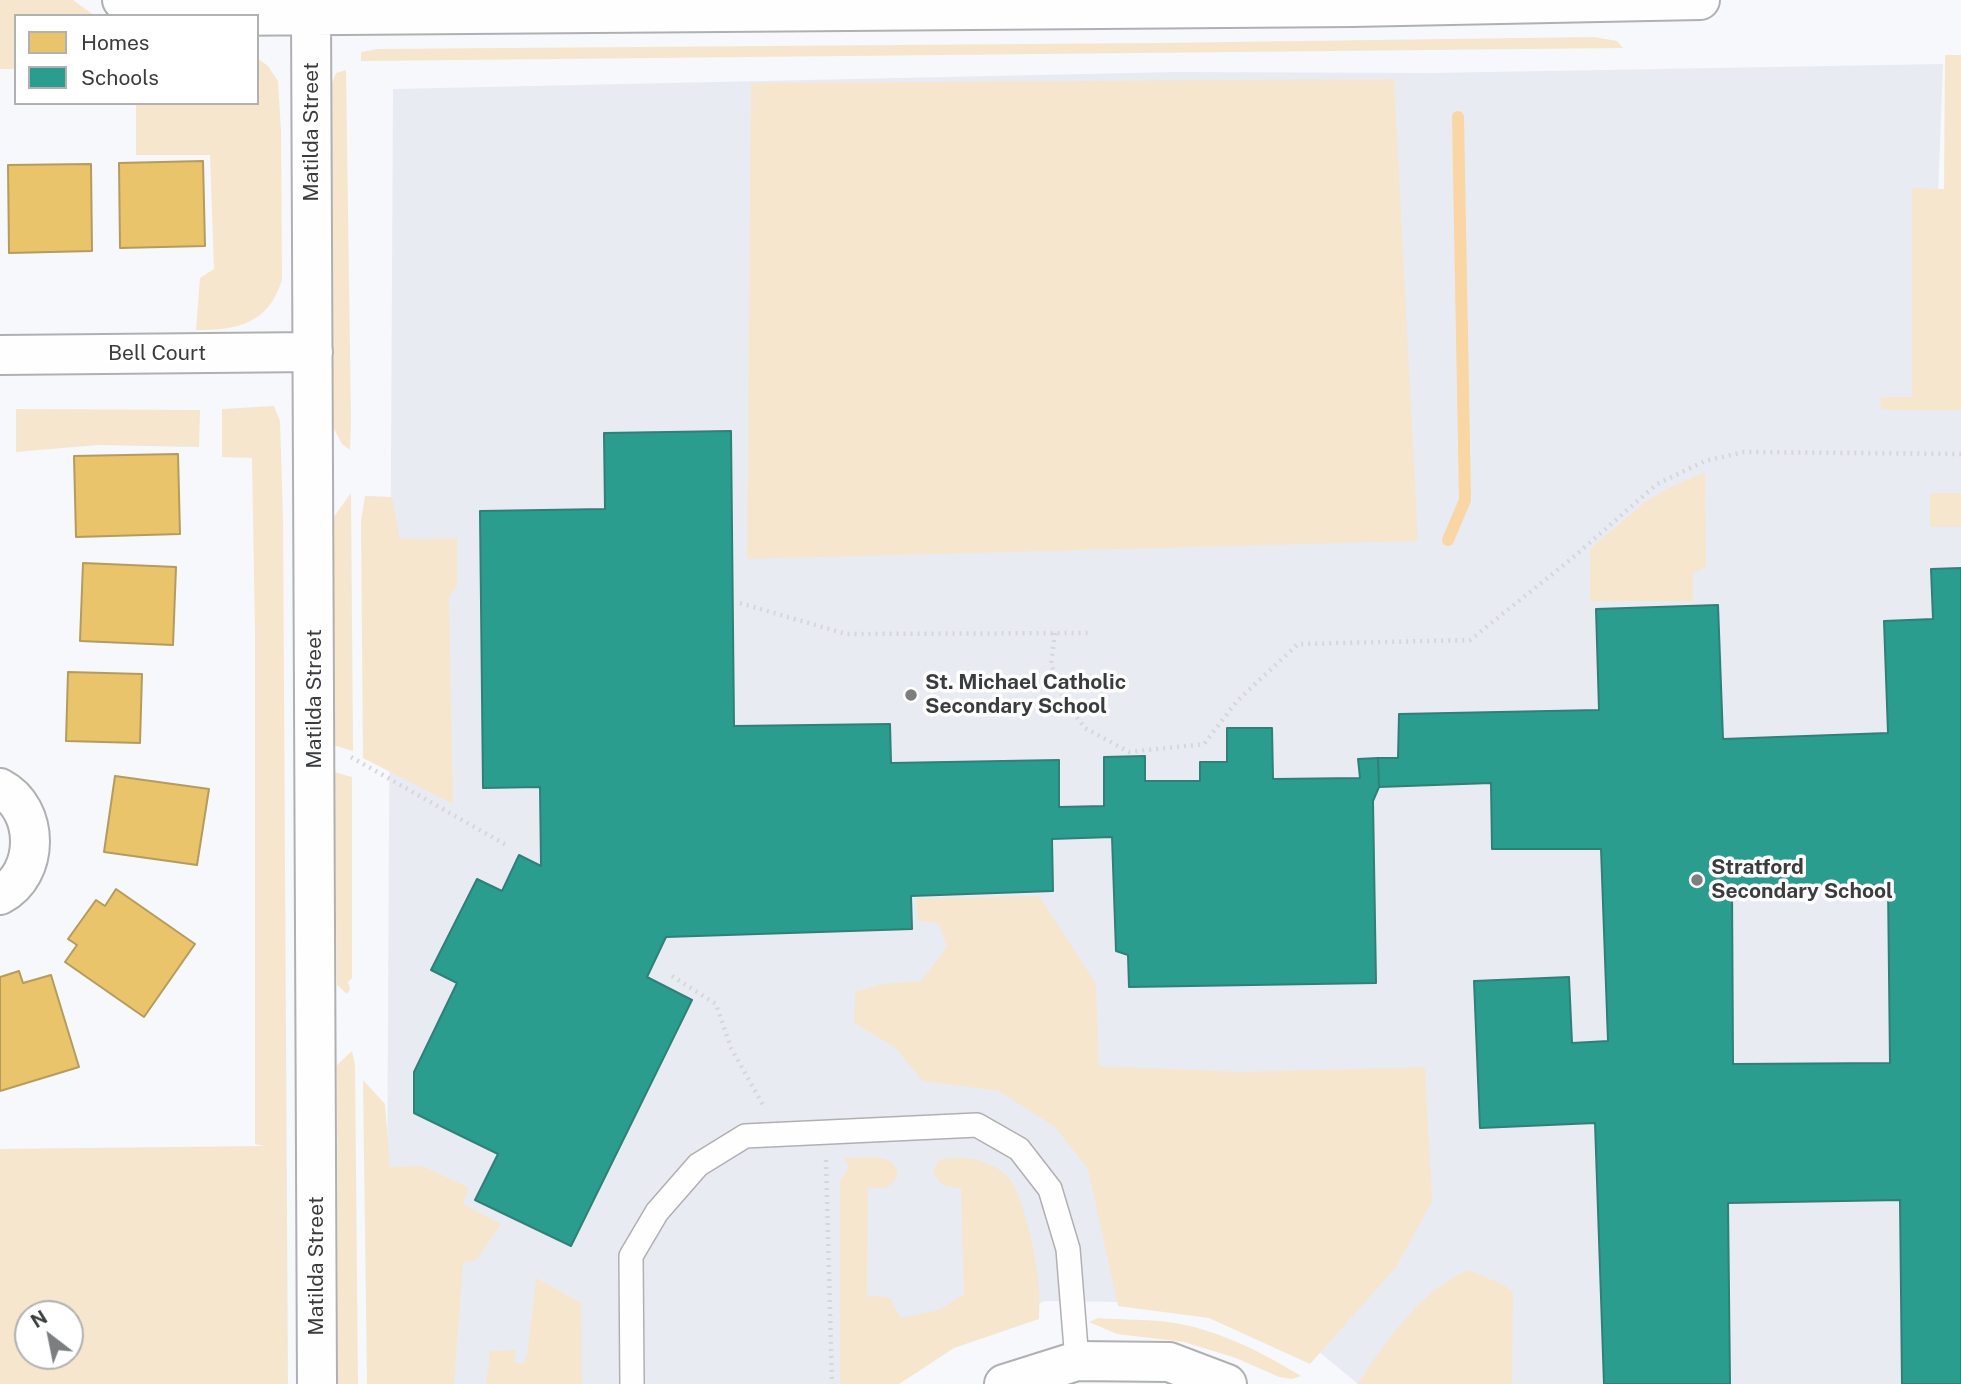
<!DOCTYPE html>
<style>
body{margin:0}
#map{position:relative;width:1961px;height:1384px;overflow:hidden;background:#f6f8fb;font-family:"Public Sans",sans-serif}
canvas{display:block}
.legend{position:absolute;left:14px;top:14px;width:245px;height:91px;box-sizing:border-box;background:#fff;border:2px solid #b1b1b2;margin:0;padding:9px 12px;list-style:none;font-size:21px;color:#3b3c3e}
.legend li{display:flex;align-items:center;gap:14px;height:35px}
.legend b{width:35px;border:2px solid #b1b1b2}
.north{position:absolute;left:14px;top:1300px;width:70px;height:70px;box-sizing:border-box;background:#fff;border:2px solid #b1b1b2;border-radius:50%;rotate:328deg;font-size:19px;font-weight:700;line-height:28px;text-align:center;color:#3b3c3e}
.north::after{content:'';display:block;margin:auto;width:24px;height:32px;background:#7c7e80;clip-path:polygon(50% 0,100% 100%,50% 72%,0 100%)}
</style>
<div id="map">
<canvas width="1961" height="1384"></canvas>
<ul class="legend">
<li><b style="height:19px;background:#e9c46a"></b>Homes</li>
<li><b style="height:19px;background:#2a9d8f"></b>Schools</li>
</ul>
<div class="north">N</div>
</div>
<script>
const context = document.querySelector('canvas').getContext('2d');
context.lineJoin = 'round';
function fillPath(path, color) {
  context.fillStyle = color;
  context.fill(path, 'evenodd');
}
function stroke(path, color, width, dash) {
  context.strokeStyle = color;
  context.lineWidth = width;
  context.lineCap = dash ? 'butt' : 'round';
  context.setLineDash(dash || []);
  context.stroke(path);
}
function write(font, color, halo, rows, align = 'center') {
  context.font = font + ' "Public Sans",sans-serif';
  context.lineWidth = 7;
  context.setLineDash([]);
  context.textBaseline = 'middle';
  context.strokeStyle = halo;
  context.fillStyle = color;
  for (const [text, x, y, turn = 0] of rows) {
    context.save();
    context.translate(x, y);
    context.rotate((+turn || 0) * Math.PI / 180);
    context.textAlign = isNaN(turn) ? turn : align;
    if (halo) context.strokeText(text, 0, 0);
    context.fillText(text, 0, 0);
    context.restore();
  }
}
const built = new Path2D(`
 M1943 64 1931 376H1961V1384H1358L1261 1304 1045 1301 901 1361 886 1384H386L393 89 1176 72 1431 73Z`);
const green = new Path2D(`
 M0 0H73L95 16H16V69H0Z
 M1594 37 1617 41 1623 48 361 61V52L377 49 1157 43Z
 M1945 55H1961V410H1889L1880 408 1881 397H1912V188L1944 189Z
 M257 58 268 66 278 81 281 131 282 280C268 324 238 330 196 330L200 278 214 269 210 155H136V103H257Z
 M346 70 351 422 350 450 342 444 332 425 330 143 332 83 336 73Z
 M1394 79 1418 541 747 559 751 83Z
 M274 406 280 421 283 519 288 1384H0V1149L264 1146 255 1144V632L252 458 222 457V409ZM28 1314H70V1356H28Z
 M16 409 200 410 199 447 98 445 16 452Z
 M1705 472 1706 568 1693 572V601H1590V549L1645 502 1669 488Z
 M351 493 353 751 333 745 330 528 333 518Z
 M1930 493H1961V527H1930Z
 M365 496 392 497 400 539 457 538V586L449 597 453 804 363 758 361 521Z
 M334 772 352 777V978L348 982 350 989 347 994 337 985Z
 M1039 896 1096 984 1099 1066 1242 1072 1425 1067 1432 1201 1396 1267 1310 1364 1209 1318 1118 1306 1088 1169 1055 1127 999 1091 923 1081 895 1047 854 1023 855 992 883 984 921 981 947 947 939 924 918 920 916 898Z
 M352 1051 355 1065 358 1384H338L337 1065Z
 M363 1080 385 1104 390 1167 423 1166 469 1188 463 1204 501 1224 476 1260 463 1263 454 1384H367Z
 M872 1157C886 1159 894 1159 898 1174 890 1191 884 1187 868 1188L867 1295 890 1298 901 1318 939 1310 964 1294 961 1188C946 1187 940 1186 933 1171L939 1160C961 1154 988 1159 1005 1174 1024 1189 1037 1262 1039 1287 1040 1297 1039 1309 1039 1319L954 1348 899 1384H840V1181L849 1167 844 1158Z
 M1468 1270 1502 1284 1513 1292 1512 1384H1357C1388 1340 1417 1293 1468 1270Z
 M536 1278 581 1303 582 1384H486L490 1351 516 1350 514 1362 524 1364 528 1350Z
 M1098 1318C1123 1320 1150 1319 1175 1323 1220 1331 1262 1352 1301 1376L1292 1379 1279 1377 1236 1358 1184 1342 1117 1334 1089 1322Z`);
const homes = new Path2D(`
 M203 161 205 246 120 248 119 163Z
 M91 164 92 251 9 253 8 165Z
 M178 454 180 534 76 537 74 456Z
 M83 563 176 567 173 645 80 641Z
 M68 672 142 674 140 743 66 741Z
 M115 776 209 789 197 865 104 852Z
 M116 889 195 944 144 1017 65 962 77 945 68 939 96 900 105 906Z
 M19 971 23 983 51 975 79 1067 0 1091V977Z`);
const schools = new Path2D(`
 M731 431 734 726 890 724 891 763 1059 760V807L1104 806V757L1145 756V781H1200V762H1227V728H1272L1273 779 1360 778 1358 759 1378 758 1379 787 1373 801 1376 983 1129 987 1128 955 1116 951 1112 837 1052 839 1053 891 911 896 912 929 666 937 647 977 692 1000 571 1246 475 1200 498 1154 414 1113V1072L457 983 431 970 477 879 502 891 519 855 541 866 540 787 483 788 480 511 605 509 604 433Z
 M1961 568V1384H1902L1900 1200 1728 1203 1730 1384H1604L1595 1123 1480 1128 1474 981 1569 977 1572 1043 1608 1041 1601 849H1492L1491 783 1379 787 1378 758H1398L1399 714 1599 710 1596 609 1718 605 1723 739 1888 733 1884 621 1933 619 1931 569ZM1888 885 1890 1063 1733 1064 1732 886Z`);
const stream = new Path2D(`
 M1448 540 1465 500 1458 117`);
const path = new Path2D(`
 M740 603 846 634 1091 633
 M1055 633 1051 664 1065 702 1085 728 1129 752 1204 744 1237 701 1298 644 1470 640 1570 560 1657 484 1705 461 1744 452 1961 454
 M351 757 508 846
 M672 976 716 1004 731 1048 763 1105
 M826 1160 832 1384`);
const service = new Path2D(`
 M632 1384 631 1256 657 1212 698 1165 745 1136 977 1125 1019 1149 1050 1189 1068 1249 1077 1361`);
const minor = new Path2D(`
 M122 0 142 9 217 16 1352 7 1700 0
 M311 14 317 1384
 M0 355 313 352
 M0 788C40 809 40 874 0 895
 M1004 1384 1077 1361 1169 1362 1227 1384`);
const markers = [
 [911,695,7,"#7c7e80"],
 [1697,880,7,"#7c7e80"]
];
const streetNames = [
 ["Matilda Street",312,132,-90],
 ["Bell Court",157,354],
 ["Matilda Street",315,699,-90],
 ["Matilda Street",317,1266,-90]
];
const poiNames = [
 ["St. Michael Catholic",925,683],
 ["Secondary School",925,707],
 ["Stratford",1711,868],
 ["Secondary School",1711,892]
];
fillPath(built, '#e9ebf3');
fillPath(green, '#f6e6ce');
fillPath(homes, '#e9c46a');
stroke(homes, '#b59b5d', 2);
fillPath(schools, '#2a9d8f');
stroke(schools, '#2f8077', 2);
stroke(stream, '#f9d6a3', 12);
stroke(service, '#b0b0b3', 26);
stroke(minor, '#b0b0b3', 42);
stroke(path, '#d6d7d8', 4.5, [2, 5]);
stroke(service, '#fefefe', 23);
stroke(minor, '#fefefe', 38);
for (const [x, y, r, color] of markers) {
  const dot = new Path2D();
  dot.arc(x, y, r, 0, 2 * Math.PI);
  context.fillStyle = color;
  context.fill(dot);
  stroke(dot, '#fff', 2.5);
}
write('21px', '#3b3c3e', '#fff', streetNames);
write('bold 21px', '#3b3c3e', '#fff', poiNames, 'left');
</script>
